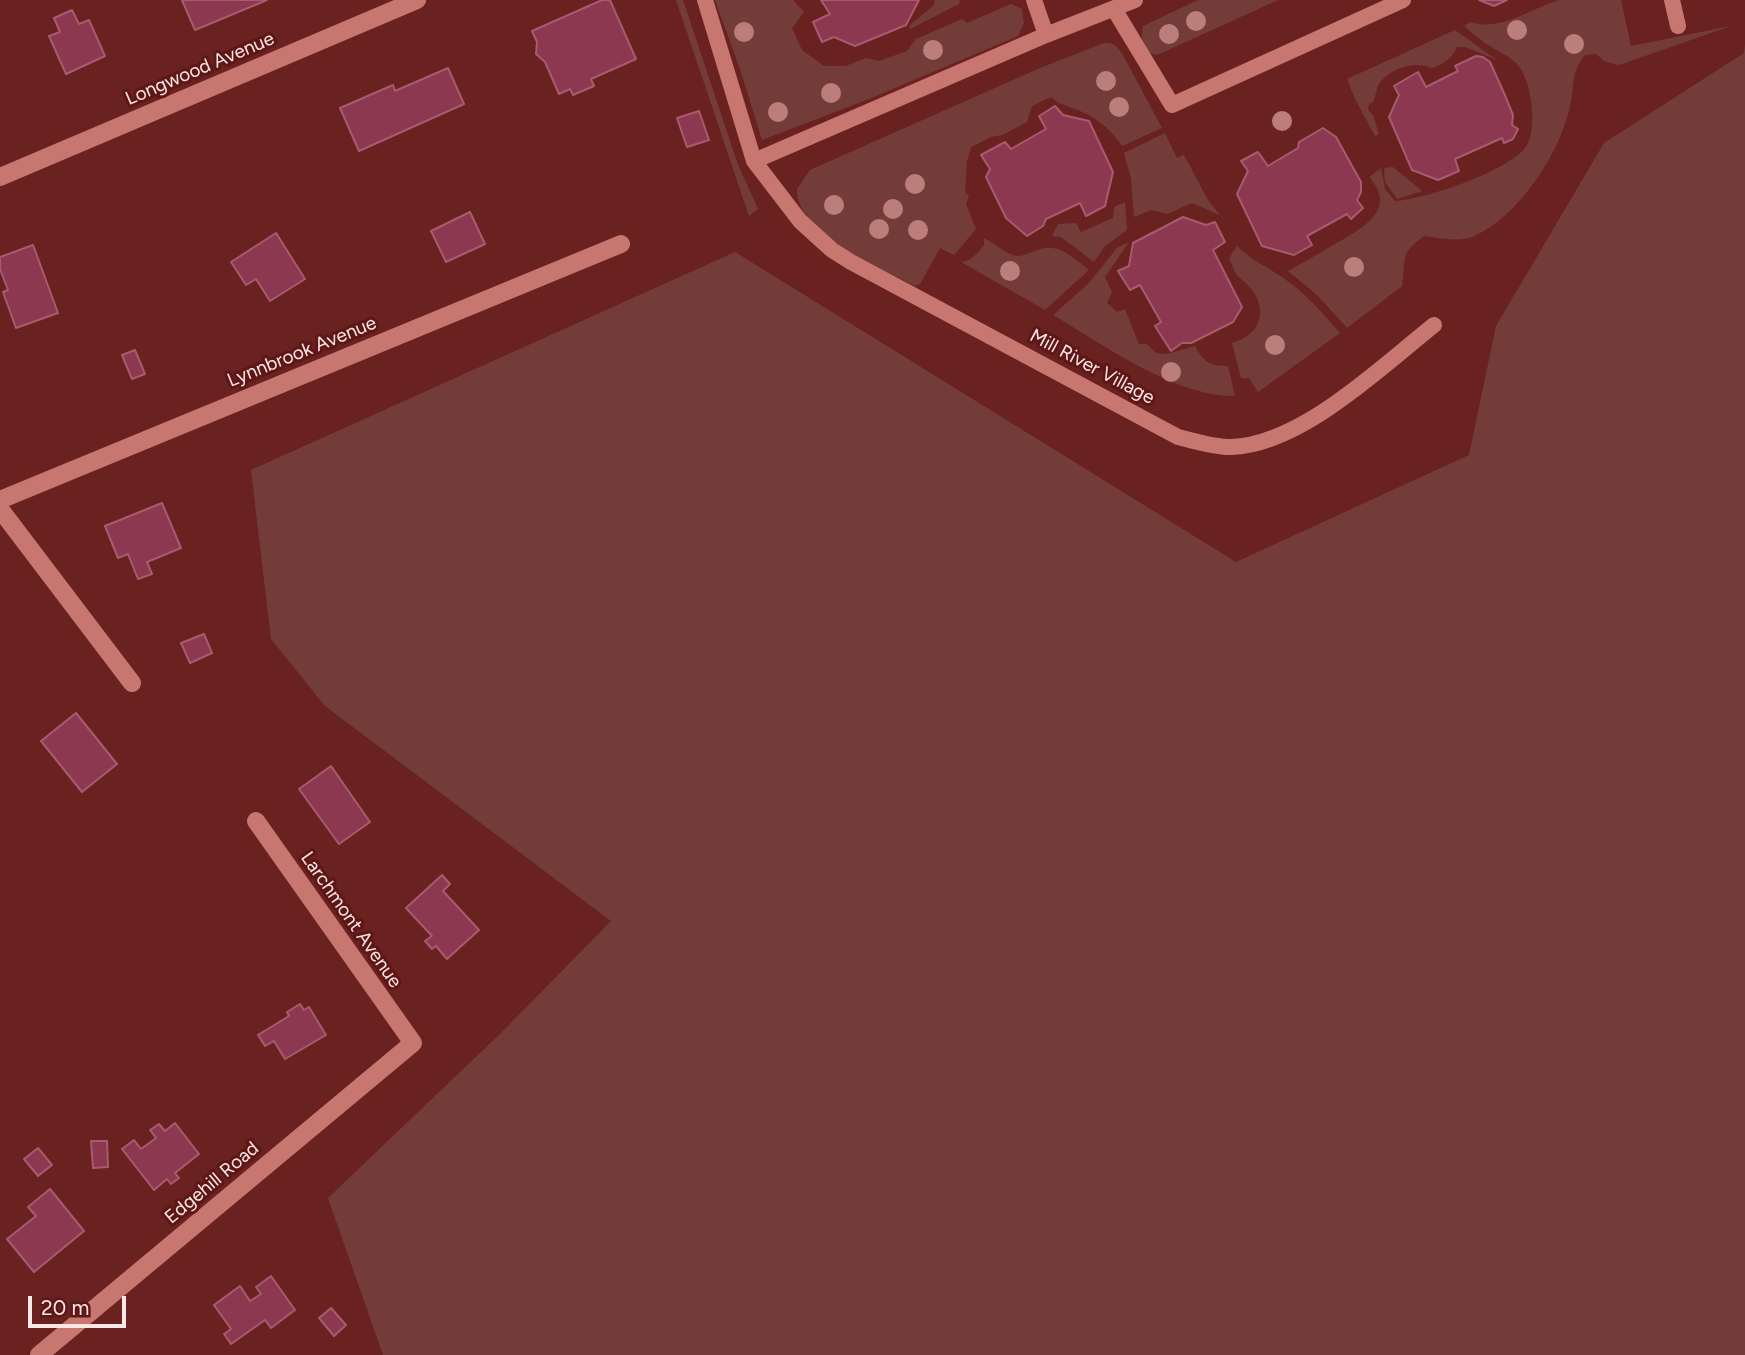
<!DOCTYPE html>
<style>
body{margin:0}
#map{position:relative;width:1745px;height:1355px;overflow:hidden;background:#6a2221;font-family:Figtree,sans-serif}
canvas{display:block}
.scale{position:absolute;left:28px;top:1296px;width:98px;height:32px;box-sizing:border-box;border:4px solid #f9e7e5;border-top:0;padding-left:9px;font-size:21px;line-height:24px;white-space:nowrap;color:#f9e7e5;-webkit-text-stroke:5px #5e1617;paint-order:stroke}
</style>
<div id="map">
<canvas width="1745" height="1355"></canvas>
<div class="scale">20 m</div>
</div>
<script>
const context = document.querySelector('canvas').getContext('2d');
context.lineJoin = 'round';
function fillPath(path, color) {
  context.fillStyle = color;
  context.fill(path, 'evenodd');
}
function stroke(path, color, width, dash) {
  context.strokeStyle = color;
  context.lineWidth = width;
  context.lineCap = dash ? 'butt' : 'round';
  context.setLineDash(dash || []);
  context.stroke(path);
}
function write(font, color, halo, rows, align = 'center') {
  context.font = font + ' Figtree,sans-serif';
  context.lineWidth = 6;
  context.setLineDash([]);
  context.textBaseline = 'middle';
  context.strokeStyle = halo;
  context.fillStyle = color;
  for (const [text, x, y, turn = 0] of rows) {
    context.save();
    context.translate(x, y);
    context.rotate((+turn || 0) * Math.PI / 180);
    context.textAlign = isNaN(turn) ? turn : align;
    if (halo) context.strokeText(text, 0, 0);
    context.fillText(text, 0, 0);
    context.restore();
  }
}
const green = new Path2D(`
 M676 0H683L738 165 758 209 749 216Z
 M715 0H793L804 12 792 28 802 50 824 66H846L866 58 879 61 907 51 916 39 962 19 967 23 1011 4 1022 9 1024 23 1018 36 869 99 762 140 741 72Z
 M935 0H960L959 4 910 29 909 26 934 5Z
 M1198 0H1278L1157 55 1149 53C1143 44 1140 37 1143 26Z
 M1559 0H1621L1631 46 1731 26 1619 65 1604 61 1596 54 1585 55C1570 74 1575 85 1570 106 1560 153 1518 218 1472 237 1458 242 1438 238 1424 236 1398 255 1407 258 1402 286L1347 328 1317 295 1288 271C1304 262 1320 253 1335 244 1361 229 1399 210 1369 177L1381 168 1385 189 1395 201C1423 200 1513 170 1527 145 1537 127 1532 85 1520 68 1513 57 1500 53 1490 46 1481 41 1472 33 1464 26L1470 22C1500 32 1530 9 1559 0Z
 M1455 30 1497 60 1465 47H1457C1451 59 1444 64 1432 68 1417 61 1394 67 1382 80 1377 85 1376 95 1373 102L1369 104 1368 110 1373 115 1379 134 1375 136 1355 99 1347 79Z
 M1104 43C1114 42 1117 47 1123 55L1162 128 1122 146C1110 127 1093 115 1072 108 1063 104 1058 104 1051 97L1032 106 1027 122 1002 135 991 137 971 147 967 161 965 192 969 196 966 204 976 229 954 255 940 248 920 284 914 286C881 267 796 234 797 189L810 170 1040 68Z
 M1745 44V1355H383L328 1198 501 1033 611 921 325 706 271 639 251 470 735 252 1236 562 1469 455 1496 326 1604 143 1744 53Z
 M1165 133 1177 158 1184 155 1208 200 1220 215 1192 203 1167 214 1151 210 1134 217 1131 178 1124 153Z
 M1393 167 1422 191 1397 199 1385 182 1384 168Z
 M1125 202 1127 230 1105 246 1094 262 1061 237 1052 236 1058 224 1076 223 1081 232 1113 218 1114 207Z
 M984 238C993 243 1004 252 1013 255 1021 258 1028 253 1035 251 1057 241 1072 257 1089 270L1045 310 961 262C972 261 977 253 984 245Z
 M1129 242 1105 277 1112 292 1107 303 1117 312 1125 309 1139 344H1147L1156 353 1167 354 1195 346C1203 362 1210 366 1228 366L1235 396C1176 397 1104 345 1053 315L1088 284 1117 248Z
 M1237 246C1249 258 1260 263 1274 272 1300 287 1320 310 1340 333L1258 392 1249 378H1241L1232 343C1254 337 1266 320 1257 298 1253 289 1246 283 1239 277 1234 273 1232 264 1229 258Z`);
const building = new Path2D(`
 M182 0H267L195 30Z
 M602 0H610L636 59 591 79 594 86 573 95 570 89 559 94 545 62 536 54 537 42 532 31Z
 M821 0H919L906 25 855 46 834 37 822 42 813 22 830 14Z
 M1479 0H1507L1494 6Z
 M72 10 79 24 89 20 105 56 66 74 49 36 60 32 54 18Z
 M1476 56 1483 57 1490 62 1504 93 1513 115 1512 125 1518 129 1513 139 1504 143 1502 138 1455 159 1459 171 1438 180 1412 170 1389 117 1399 95 1394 86 1418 72 1426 87 1458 71 1455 66Z
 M448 68 464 104 359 151 340 108 393 85 395 91Z
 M1055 106 1063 115 1089 121 1113 172 1105 206 1086 216 1080 203 1046 219 1043 226 1027 236 1006 218 986 177 990 169 981 155 1005 142 1011 149 1046 129 1039 116Z
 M699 111 709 140 687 147 677 118Z
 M1323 128 1336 137 1361 182V192L1357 200 1363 208 1351 219 1347 214 1307 236 1312 245 1294 255 1262 246 1237 194 1248 171 1241 161 1258 152 1268 166 1298 148 1299 142Z
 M470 212 485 244 446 262 431 231Z
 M1183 217 1206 225 1215 222 1225 242 1213 250 1242 307 1233 322 1191 343H1182L1171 351 1155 326 1161 322 1140 285 1130 290 1118 271 1129 266 1133 243Z
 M276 233 305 279 270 301 256 279 246 285 231 262Z
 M33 245 58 313 16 328 3 292 8 290 0 269V257Z
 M135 350 145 374 132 379 122 355Z
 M162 503 181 548 147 562 152 574 138 579 128 554 118 558 105 526Z
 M204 634 212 653 190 663 181 643Z
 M76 713 117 764 82 792 41 741Z
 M331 766 370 822 339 844 299 789Z
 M442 875 450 884 443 891 479 930 447 959 436 946 432 949 425 941 432 936 406 908Z
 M300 1004 304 1010 309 1007 326 1035 285 1059 274 1041 265 1046 258 1035 289 1016 287 1012Z
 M175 1123 199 1154 175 1173 179 1178 171 1184 167 1179 154 1190 122 1149 134 1140 141 1149 156 1138 150 1130 159 1124 165 1131Z
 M91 1141H107L108 1167 93 1168Z
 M38 1148 52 1165 38 1176 24 1159Z
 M50 1189 84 1231 34 1272 7 1239 36 1216 28 1207Z
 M271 1276 295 1310 271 1328 265 1320 231 1344 224 1334 231 1329 214 1305 240 1286 250 1301 261 1294 256 1287Z
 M331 1308 346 1325 334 1336 319 1318Z`);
const lane = new Path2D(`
 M705 0 754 161 800 221 832 250 851 262 1178 437C1195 441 1213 447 1231 447 1301 445 1381 367 1434 325
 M1034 0 1046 35
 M1672 0 1678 26
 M1114 9 1172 105 1403 0
 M754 161 1046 35 1135 0`);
const street = new Path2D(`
 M0 177 417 0
 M0 500 621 244
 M0 509 132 683
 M39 1355 413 1043 256 821`);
const trees = [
 [1196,21],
 [1517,30],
 [744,32],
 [1169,34],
 [1574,44],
 [933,50],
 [1106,81],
 [831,93],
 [1119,107],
 [778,112],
 [1282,121],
 [915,184],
 [834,205],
 [893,209],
 [879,229],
 [918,230],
 [1354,267],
 [1010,271],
 [1275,345],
 [1171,372]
];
const streetNames = [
 ["Longwood Avenue",200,69,-23],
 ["Lynnbrook Avenue",302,352,-22],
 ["Mill River Village",1092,367,28],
 ["Larchmont Avenue",351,920,55],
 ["Edgehill Road",212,1183,-40]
];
fillPath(green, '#743c39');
fillPath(building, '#8b3850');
stroke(building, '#a85a6e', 2);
stroke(lane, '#c77670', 16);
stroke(street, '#c77670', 18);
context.fillStyle = '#bb7e7b';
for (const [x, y] of trees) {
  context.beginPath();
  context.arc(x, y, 10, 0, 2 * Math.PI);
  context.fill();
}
write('19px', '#f9e7e5', '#5e1617', streetNames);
</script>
